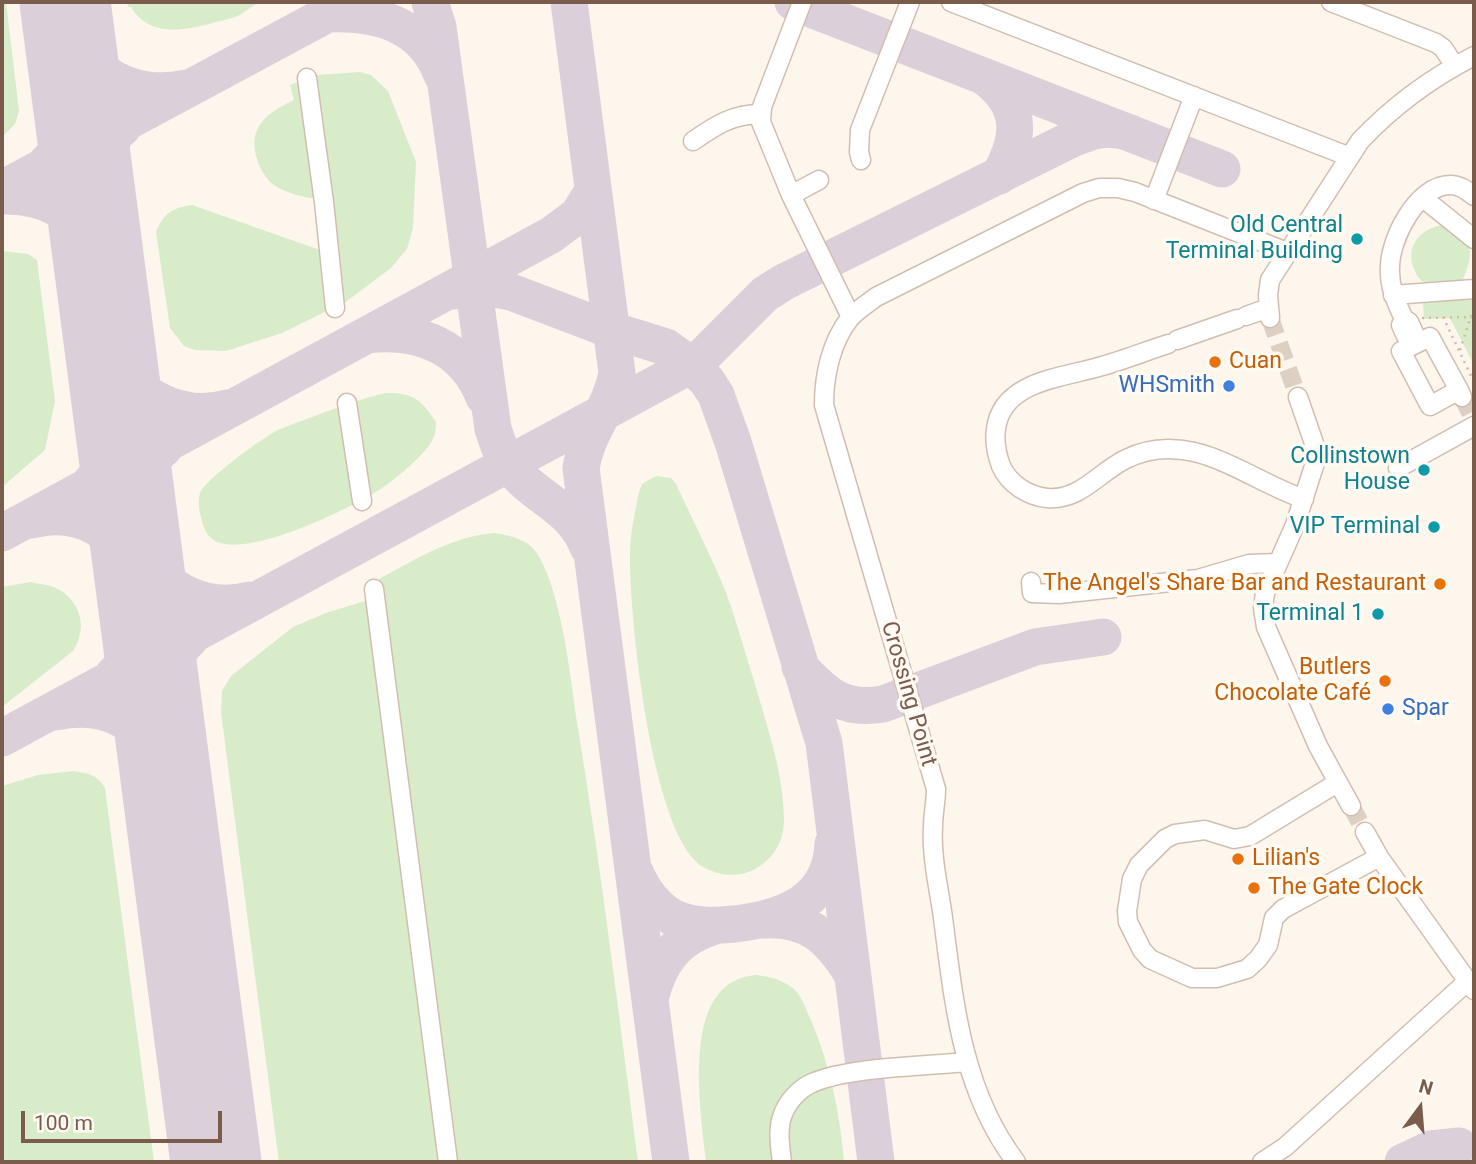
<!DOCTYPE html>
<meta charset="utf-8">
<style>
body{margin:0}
#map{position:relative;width:1476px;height:1164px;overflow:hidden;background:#fdf6ec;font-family:Roboto,sans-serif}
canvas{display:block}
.frame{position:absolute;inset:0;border:4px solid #7a5c4d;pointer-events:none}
.north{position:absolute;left:1385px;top:1073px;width:70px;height:70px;-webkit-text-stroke:5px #fffaf3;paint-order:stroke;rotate:16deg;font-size:19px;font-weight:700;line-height:28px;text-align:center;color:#7a5c4d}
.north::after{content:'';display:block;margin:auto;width:24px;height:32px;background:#7a5c4d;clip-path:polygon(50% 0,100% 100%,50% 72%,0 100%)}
.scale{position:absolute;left:21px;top:1111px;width:201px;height:32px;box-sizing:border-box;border:4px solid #7a5c4d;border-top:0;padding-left:9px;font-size:21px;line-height:24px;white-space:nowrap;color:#7a5c4d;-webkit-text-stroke:5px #fffaf3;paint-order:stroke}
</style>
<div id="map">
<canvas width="1476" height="1164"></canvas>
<div class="frame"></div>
<div class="north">N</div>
<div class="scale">100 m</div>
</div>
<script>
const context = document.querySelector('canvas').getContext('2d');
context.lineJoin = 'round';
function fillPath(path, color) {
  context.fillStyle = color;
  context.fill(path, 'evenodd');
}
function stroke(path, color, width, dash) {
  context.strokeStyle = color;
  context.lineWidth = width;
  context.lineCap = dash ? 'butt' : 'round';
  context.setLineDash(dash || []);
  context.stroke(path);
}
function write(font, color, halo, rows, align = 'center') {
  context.font = font + ' Roboto,sans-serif';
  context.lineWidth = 7;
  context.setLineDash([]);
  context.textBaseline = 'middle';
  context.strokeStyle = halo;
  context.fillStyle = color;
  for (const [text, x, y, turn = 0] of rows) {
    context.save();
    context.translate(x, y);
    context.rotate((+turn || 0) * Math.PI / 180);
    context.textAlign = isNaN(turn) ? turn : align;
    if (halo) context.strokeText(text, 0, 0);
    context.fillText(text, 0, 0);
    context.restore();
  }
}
const green = new Path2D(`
 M2 2H6L19 111 15 124 2 137Z
 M127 2H261C253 5 249 9 243 13 236 18 224 20 216 22 187 30 150 39 131 7H128Z
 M360 72 371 75 388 91 416 162 413 228 407 249 391 268 347 301 282 333 226 351 195 350 184 346 170 328 156 232C164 213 172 208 192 205L337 256 330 203C314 198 292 196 277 187 269 183 261 171 258 162 246 128 266 113 294 100L290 85 316 75Z
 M1442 225C1472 238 1476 250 1463 279 1454 282 1433 286 1424 282 1419 280 1416 274 1414 269 1405 246 1420 229 1442 225Z
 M2 251 28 254 37 260 55 401 45 450 2 487Z
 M1471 299 1474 300V365L1450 318 1424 319 1423 301Z
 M385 393C413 393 420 398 436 422 436 432 434 439 428 447 413 465 391 483 371 495 341 512 248 558 215 541 205 535 203 525 200 514 199 508 198 499 200 493 206 479 259 441 274 432 283 427 294 424 304 420 331 410 357 400 385 393Z
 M656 476 671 478 676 484C693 521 712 557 727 595 738 626 747 659 757 691 769 732 784 777 784 821 784 843 771 862 751 871 734 878 715 875 700 865 651 829 629 616 630 555 630 534 635 512 639 492L642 484Z
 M494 533C507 535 523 538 533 548 560 580 571 679 577 722 601 868 619 1015 638 1162H279L221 712 222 691 231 676 293 627 326 613 381 596 379 579C416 559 451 537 494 533Z
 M31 582C39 584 51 585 58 589 81 602 88 628 73 651L2 707V587Z
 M73 771C88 773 98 775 105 788L154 1162H2V786L38 775Z
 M756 975C771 977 785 980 796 991 803 999 806 1010 811 1020 830 1065 840 1113 844 1162H706C701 1110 678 981 756 975Z`);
const taxiway = new Path2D(`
 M430 2 438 27 493 429C497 441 501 454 509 464 533 498 572 505 588 547
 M569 2 617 373C610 411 587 430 581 468L671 1162
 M793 2 1222 169
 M66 8C71 23 75 37 83 50 105 84 147 97 186 88
 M326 14C376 12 423 23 442 75
 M986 78C1023 106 1021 138 999 176
 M47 162C65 146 73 129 78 106
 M2 189 350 2
 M2 196C49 195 76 213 98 254
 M92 198C96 171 102 146 123 127
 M446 292 486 287 511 292 611 330 666 347 691 365 707 381 716 395 733 442 824 743 876 1162
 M107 323C111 335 114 348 119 360 136 399 186 420 227 408
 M367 335C418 329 464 346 484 397
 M165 447C93 510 160 624 250 600
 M91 482C108 464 117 445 120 421
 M31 520C81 507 118 533 140 576
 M2 533 551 235 578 215 593 191
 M800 667C826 695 843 711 883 704L1035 647 1103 637
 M113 675C131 658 141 638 145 614
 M56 712C108 701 146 725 166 773
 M158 712C162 683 168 659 190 639
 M2 738 691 365 701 358 765 294 784 282 1070 140C1091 131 1108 125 1130 133
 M635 872C643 891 655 907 672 917 693 927 714 926 735 924 784 918 831 901 833 844
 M764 920C809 918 830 938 852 974
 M650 999C659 961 677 937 715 926
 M1403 1162 1431 1149 1459 1146`);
const runway = new Path2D(`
 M65 2 216 1162`);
const minorTunnel = new Path2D(`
 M1270 318 1298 397
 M1462 397 1474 420
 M1351 806 1365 832`);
const path = new Path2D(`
 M1443 317 1474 382
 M1422 318 1474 317
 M1460 350 1474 307`);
const minor = new Path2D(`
 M802 2 762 107 761 122 791 195 851 317
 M951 2 1350 157
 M1331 2 1436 43 1443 48 1455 66
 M307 78 324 202 335 308
 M693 141C716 125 733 114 761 114
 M861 160 859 152 860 130 910 2
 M791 195 819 180
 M1423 198 1474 239
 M1154 200 1194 96
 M1393 295 1474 289
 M1246 316 1268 308
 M1270 318 1268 295 1270 280 1360 141C1392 107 1433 77 1474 56
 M1404 319 1401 325 1406 336 1415 344 1414 333 1409 322 1404 319C1396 302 1389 287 1390 267 1390 239 1417 185 1450 185 1460 185 1466 190 1474 196
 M1177 340 1237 319
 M1168 344C1146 351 1124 360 1102 366 1064 378 1002 380 996 429 994 442 997 455 1001 466 1009 484 1028 496 1047 498 1080 501 1099 472 1126 459 1190 427 1246 479 1304 499
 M1459 390 1430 406 1401 351 1430 337 1459 390 1462 397
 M1298 397 1316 449 1315 463 1295 525 1265 593 1263 608 1266 627 1318 746 1351 806
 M347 403 362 501
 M1398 468 1474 426
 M1031 582 1032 593 1059 594 1198 579 1249 564 1278 563
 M374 589 448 1162
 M1337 783 1250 836 1234 839 1205 830 1175 834 1165 839 1139 865 1132 879 1127 911 1128 922 1142 950 1150 959 1192 978H1217L1247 969 1258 959 1268 945 1274 918 1283 909 1379 857
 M1365 832 1379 857 1474 990
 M782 1162C780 1146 777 1129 783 1114 788 1101 799 1089 812 1083 849 1067 925 1066 968 1062
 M1016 1162C962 1091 954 1003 943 918 939 888 931 857 933 827 933 814 936 802 936 789L824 405C824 375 831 342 850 318 857 310 867 304 876 297L1083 193 1099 188H1118L1135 192 1287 252
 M1262 1162 1285 1147 1469 980`);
const markers = [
 [1357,239,7,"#0f9aa8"],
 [1215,362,7,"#e8710a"],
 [1229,386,7,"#3f7fe0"],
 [1424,470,7,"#0f9aa8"],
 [1434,527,7,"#0f9aa8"],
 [1440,584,7,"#e8710a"],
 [1378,614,7,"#0f9aa8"],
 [1385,681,7,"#e8710a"],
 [1388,709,7,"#3f7fe0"],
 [1238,859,7,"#e8710a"],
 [1254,888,7,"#e8710a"]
];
const cultureNames = [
 ["Old Central",1343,226],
 ["Terminal Building",1343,252],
 ["Collinstown",1410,457],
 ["House",1410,483],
 ["VIP Terminal",1420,527],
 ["Terminal 1",1364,614]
];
const foodNames = [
 ["Cuan",1229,362],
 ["The Angel's Share Bar and Restaurant",1426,584,"right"],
 ["Butlers",1371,668,"right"],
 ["Chocolate Café",1371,694,"right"],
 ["Lilian's",1252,859],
 ["The Gate Clock",1268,888]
];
const shopNames = [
 ["WHSmith",1215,386],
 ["Spar",1402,709,"left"]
];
const streetNames = [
 ["Crossing Point",908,694,74]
];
fillPath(green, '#d8ecc9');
stroke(taxiway, '#dbcfda', 37);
stroke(runway, '#dbcfda', 91);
stroke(minorTunnel, '#dcd0c4', 18, [18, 9]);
stroke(minor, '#d1beb0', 21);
stroke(path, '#d9b8a5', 2.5, [2, 5]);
stroke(minor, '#fff', 18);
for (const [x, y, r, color] of markers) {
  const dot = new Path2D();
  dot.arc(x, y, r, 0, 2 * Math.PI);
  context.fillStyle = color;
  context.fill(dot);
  stroke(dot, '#fffaf3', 2.5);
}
write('23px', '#0d838f', '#fffaf3', cultureNames, 'right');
write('23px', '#c56008', '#fffaf3', foodNames, 'left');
write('23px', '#366cbe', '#fffaf3', shopNames, 'right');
write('23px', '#7a5c4d', '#fffaf3', streetNames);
</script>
